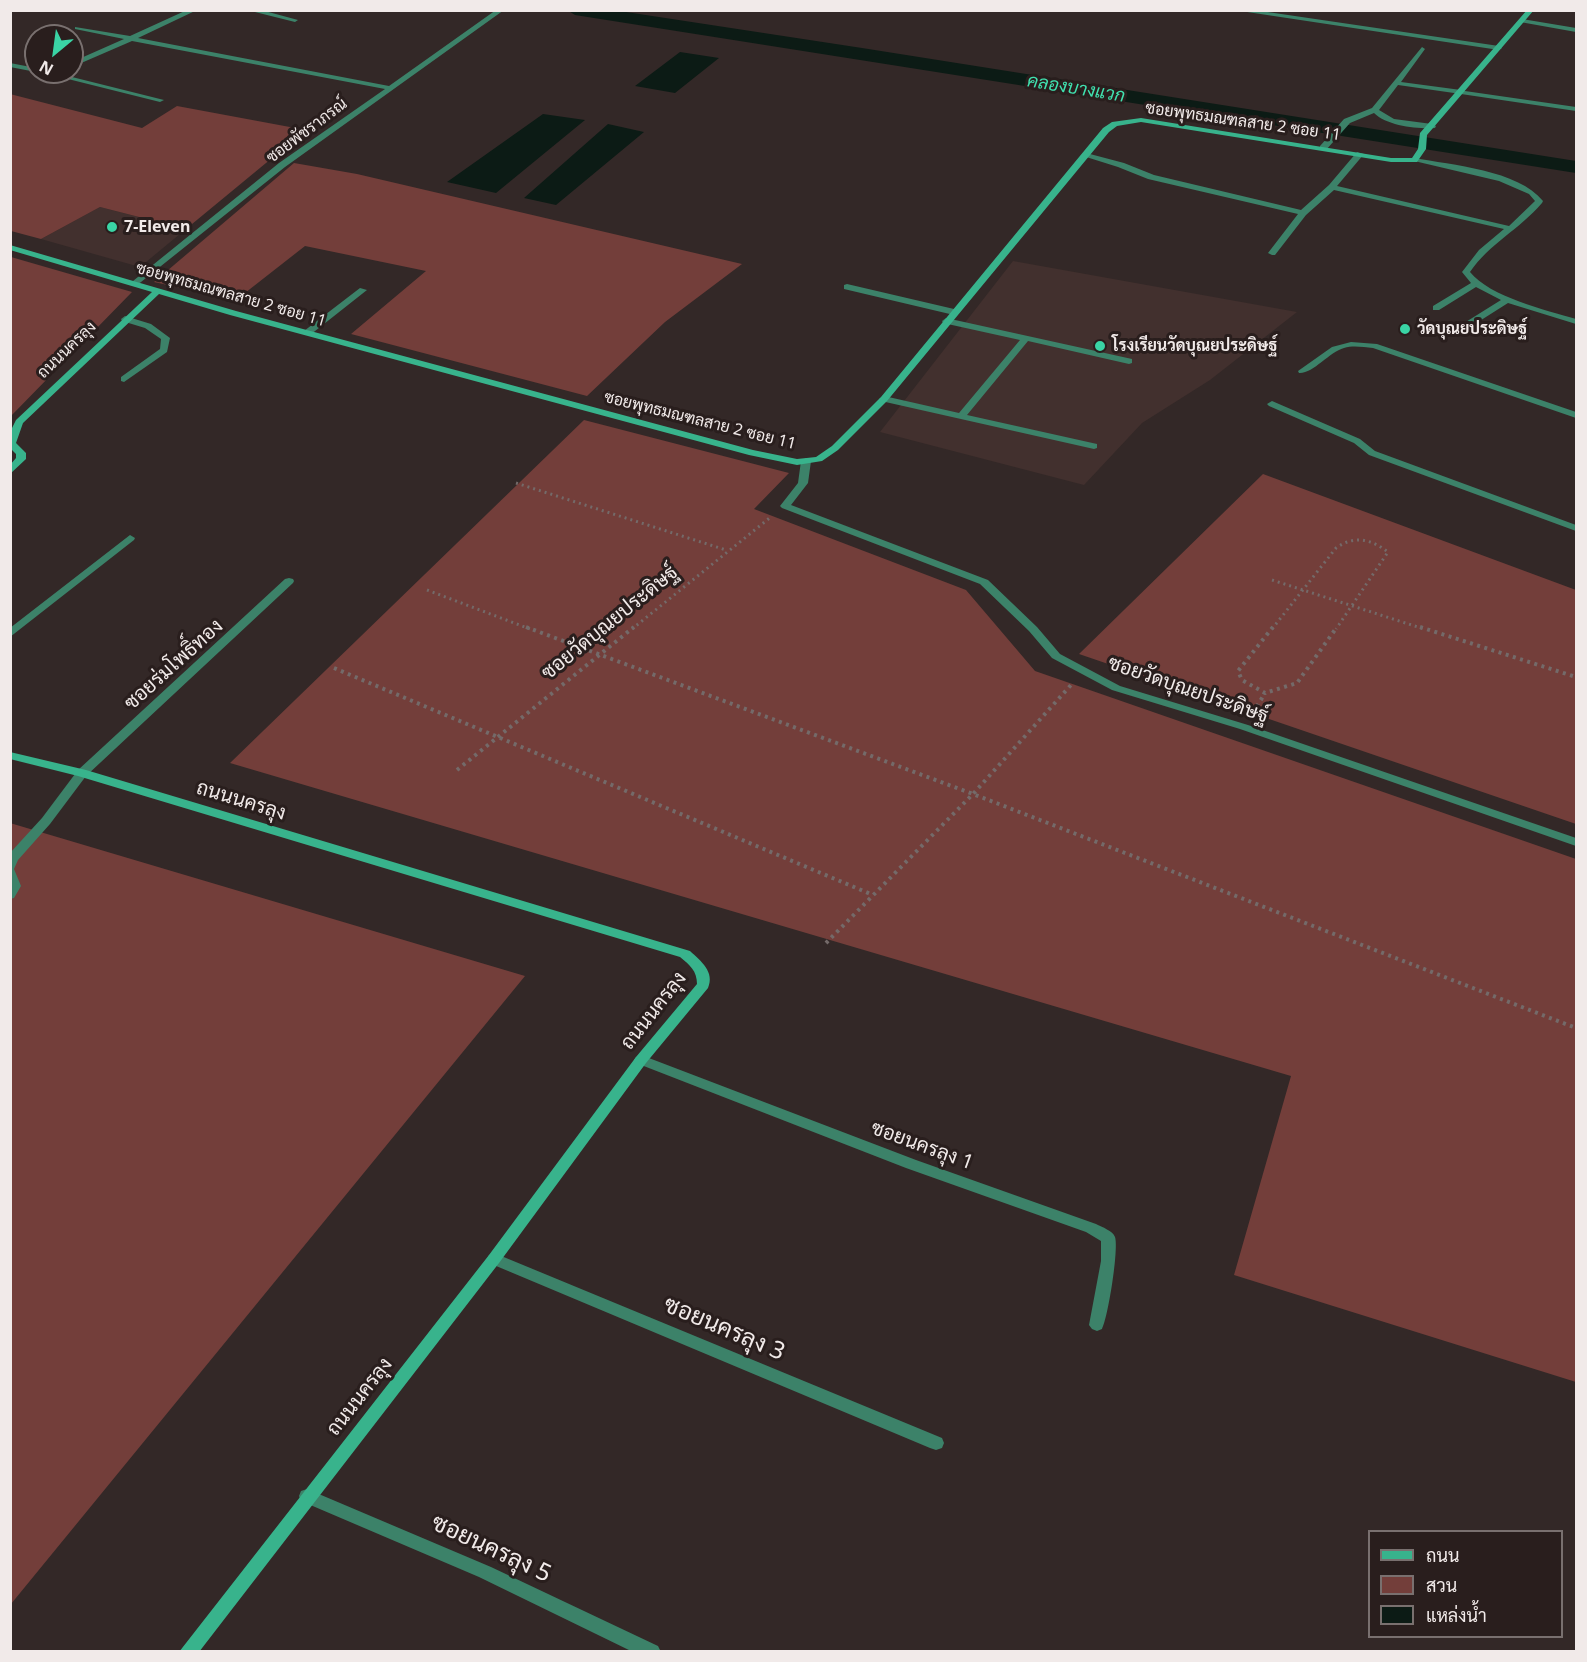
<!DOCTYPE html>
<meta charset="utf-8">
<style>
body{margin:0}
#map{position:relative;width:1587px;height:1662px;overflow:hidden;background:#332827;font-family:"Noto Sans",Sarabun,sans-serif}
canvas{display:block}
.frame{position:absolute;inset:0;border:12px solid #f1eae9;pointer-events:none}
.legend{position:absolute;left:1368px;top:1530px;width:195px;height:108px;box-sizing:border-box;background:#291e1d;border:2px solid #79706f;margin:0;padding:8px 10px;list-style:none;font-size:18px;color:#f1eae9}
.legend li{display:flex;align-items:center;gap:12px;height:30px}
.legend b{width:30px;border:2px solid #79706f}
.north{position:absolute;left:24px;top:24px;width:60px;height:60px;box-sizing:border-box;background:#291e1d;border:2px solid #79706f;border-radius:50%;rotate:209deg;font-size:16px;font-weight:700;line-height:24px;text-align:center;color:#f1eae9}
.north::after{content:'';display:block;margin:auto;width:21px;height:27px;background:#3ad4a5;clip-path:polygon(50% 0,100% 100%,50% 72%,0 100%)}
</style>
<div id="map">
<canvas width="1587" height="1662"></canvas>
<div class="frame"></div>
<ul class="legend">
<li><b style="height:8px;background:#38b38c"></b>ถนน</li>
<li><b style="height:16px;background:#733e3a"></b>สวน</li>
<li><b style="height:16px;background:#0c1b15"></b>แหล่งน้ำ</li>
</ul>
<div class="north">N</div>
</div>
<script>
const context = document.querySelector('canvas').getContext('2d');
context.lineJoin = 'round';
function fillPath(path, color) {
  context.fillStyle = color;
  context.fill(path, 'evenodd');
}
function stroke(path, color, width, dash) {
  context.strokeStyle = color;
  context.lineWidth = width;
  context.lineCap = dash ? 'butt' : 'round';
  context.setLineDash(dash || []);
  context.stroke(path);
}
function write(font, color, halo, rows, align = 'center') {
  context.font = font + ' "Noto Sans",Sarabun,sans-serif';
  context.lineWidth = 6;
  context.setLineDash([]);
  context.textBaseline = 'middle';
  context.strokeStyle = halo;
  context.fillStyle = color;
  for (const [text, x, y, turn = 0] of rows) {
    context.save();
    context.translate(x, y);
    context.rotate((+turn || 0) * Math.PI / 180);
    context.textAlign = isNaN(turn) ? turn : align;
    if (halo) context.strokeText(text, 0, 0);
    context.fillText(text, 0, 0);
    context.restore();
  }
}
const built = new Path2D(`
 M100 207 186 229 140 267 41 239Z
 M1013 261 1297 312 1210 380 1142 423 1084 485 880 432Z`);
const green = new Path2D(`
 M10 94 142 128 177 106 306 130 186 229 100 207 41 239 11 231Z
 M294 163 357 174 742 264 665 322 587 396 351 334 426 271 305 246 236 300 154 282Z
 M11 257 132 292 11 416 10 257Z
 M584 420 789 473 754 509 966 590 1035 671 1576 859V1382L1234 1275 1291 1076 230 763Z
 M1263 474 1576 590V824L1079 654Z
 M10 823 525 976 11 1604H10Z`);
const water = new Path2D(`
 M680 52 719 58 675 93 635 86Z
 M543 114 585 120 496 193 447 182Z
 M608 124 644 132 556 205 524 198Z`);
const canal = new Path2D(`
 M567 10H613L862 48 1576 161V173L575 15Z`);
const pathFar1 = new Path2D(`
 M516 483 726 550
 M1272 580 1424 629
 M427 590 530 629
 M632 629 772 516
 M1272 629 1336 548C1354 535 1371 539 1388 552L1336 629`);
const path = new Path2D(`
 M526 627 973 794 1576 1028
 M1273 627 1238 671 1242 680 1265 693 1297 683 1337 627
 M1420 627 1576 677
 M334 668 873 895
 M1253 713 1265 693
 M457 770 634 627
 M826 943 973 794 1071 685`);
const lane = new Path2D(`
 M1522 19 1576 28V32L1520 22V20Z
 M1422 47 1425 49 1401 82 1461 90 1465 92 1461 94 1398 85 1379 110 1394 119 1432 124 1436 126 1435 128C1417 129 1387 126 1374 113L1350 123 1326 150H1320V146L1344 119 1372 108Z
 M1357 152 1364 154 1337 186 1509 226 1535 201 1529 194 1499 181 1410 160 1414 158C1452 165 1518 170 1543 201L1542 203C1520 229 1489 244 1470 272 1490 297 1546 310 1576 319V324L1508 303 1467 329H1461V325L1501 300 1476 287 1439 310H1433V306L1471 283 1462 272 1479 250 1504 229 1334 190 1306 215 1275 255H1272L1268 253 1298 214 1148 179 1118 167 1083 156 1090 154 1124 163 1154 175 1301 210 1329 185Z
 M360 288 367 290 310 335H304V331Z
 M125 316 151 324 170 338 167 352 124 382 121 381V377L160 349 161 339 145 328 122 321 121 319Z
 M946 318 1132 359V363L1129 364 1028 341 967 415 1097 444V448L1094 449 881 401 879 399 884 396 959 413 1020 340 943 323 942 321Z
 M1351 342 1377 344 1576 412V418L1373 348C1363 347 1353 345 1344 348 1329 352 1313 374 1299 373L1298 371 1332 347Z
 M82 769 86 770 88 773 86 776 50 824 18 860 14 869 21 886 14 898 10 899V853L42 818 78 770Z`);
const street = new Path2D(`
 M187 10H197L138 38 389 86 496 10H504L285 167 136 286 133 285V281L279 163 385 89 132 41 72 67V62L124 39 75 29V27L130 36Z
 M247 10H261L298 20 295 22Z
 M1234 10H1254L1499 46 1502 48 1499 50Z
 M10 63 36 68V72L10 67Z
 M40 72H52L164 100 160 102Z
 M1458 90 1576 107V111L1461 94H1458Z
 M847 284 954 309 958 312 954 315 844 289V285Z
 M1272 401 1360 439 1375 451 1576 525V531L1369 455 1354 443 1269 406 1267 404Z
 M806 458 811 461 808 483 791 505 988 580 1037 627 1060 654 1120 686 1248 725 1576 838V846L1240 729 1112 690 1052 658 1029 631 980 584 782 508 780 506 798 483 801 461Z
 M130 535 135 538 134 540 10 637V628Z
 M289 578 293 579 294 581 293 583 86 776H78L76 773 78 770 285 579Z
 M641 1055 916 1160 1096 1224C1102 1227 1113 1231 1115 1237 1119 1249 1108 1318 1102 1329L1097 1331 1092 1329 1089 1325 1101 1261V1241L1086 1232 906 1168 636 1063 634 1060 636 1057Z
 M494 1253 942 1438 944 1443 942 1448 936 1450 930 1448 489 1263 487 1259 489 1255Z
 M307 1489 491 1567 658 1646 661 1652H633L479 1577 301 1501 299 1496 301 1491Z`);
const secondary = new Path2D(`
 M1527 10H1534L1427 135 1426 149 1417 162H1391L1141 122 1117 126 1109 132 887 401 838 450 822 461 797 465 749 455 230 315 159 294 23 423 16 443 26 453V459L10 474V465L16 458V454L10 448V432L16 420 152 292 10 250V245L236 311 753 450 797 459 816 457 832 446 881 397 1103 128 1112 122 1141 118 1391 158H1412L1418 149 1420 133Z
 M10 752 86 770 690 951C701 961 715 972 708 988L646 1063 499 1263 199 1652H179L489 1255 636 1057 697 984C697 971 690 965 680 957L78 776 10 759Z`);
const markers = [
 [112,227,6,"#3ad4a5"],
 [1405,329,6,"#3ad4a5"],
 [1100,346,6,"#3ad4a5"]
];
const farStreetnames = [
 ["ซอยพุทธมณฑลสาย 2 ซอย 11",1243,122,8],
 ["ซอยพัชราภรณ์",307,131,-37],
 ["ซอยพุทธมณฑลสาย 2 ซอย 11",231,295,16],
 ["ถนนนครลุง",67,350,-44],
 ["ซอยพุทธมณฑลสาย 2 ซอย 11",700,421,14]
];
const farPoinames = [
 ["7-Eleven",124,227],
 ["วัดบุณยประดิษฐ์",1417,329],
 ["โรงเรียนวัดบุณยประดิษฐ์",1112,346]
];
const farWaternames = [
 ["คลองบางแวก",1076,89,9]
];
const streetNames = [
 ["ซอยวัดบุณยประดิษฐ์",610,623,-39],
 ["ซอยร่มโพธิ์ทอง",174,665,-42],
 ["ซอยวัดบุณยประดิษฐ์",1188,690,19],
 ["ถนนนครลุง",241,801,17],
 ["ถนนนครลุง",654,1011,-52],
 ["ซอยนครลุง 1",922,1146,20],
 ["ถนนนครลุง",360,1397,-52]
];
const nearStreetnames = [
 ["ซอยนครลุง 3",724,1329,23],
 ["ซอยนครลุง 5",491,1549,25]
];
fillPath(built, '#42302e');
fillPath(green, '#733e3a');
fillPath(water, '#0c1b15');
fillPath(canal, '#0c1b15');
stroke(pathFar1, '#746a69', 3, [2, 4]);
stroke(path, '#746a69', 4, [3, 4.5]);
fillPath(lane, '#3c8269');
fillPath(street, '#3c8269');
fillPath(secondary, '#38b38c');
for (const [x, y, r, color] of markers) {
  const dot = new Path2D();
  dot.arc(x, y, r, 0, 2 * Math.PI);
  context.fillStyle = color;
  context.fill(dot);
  stroke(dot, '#291e1d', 2);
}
write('16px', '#f1eae9', '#291e1d', farStreetnames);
write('bold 16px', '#f1eae9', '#291e1d', farPoinames, 'left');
write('italic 18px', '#40e2b0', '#291e1d', farWaternames);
write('20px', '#f1eae9', '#291e1d', streetNames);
write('24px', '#f1eae9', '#291e1d', nearStreetnames);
</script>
